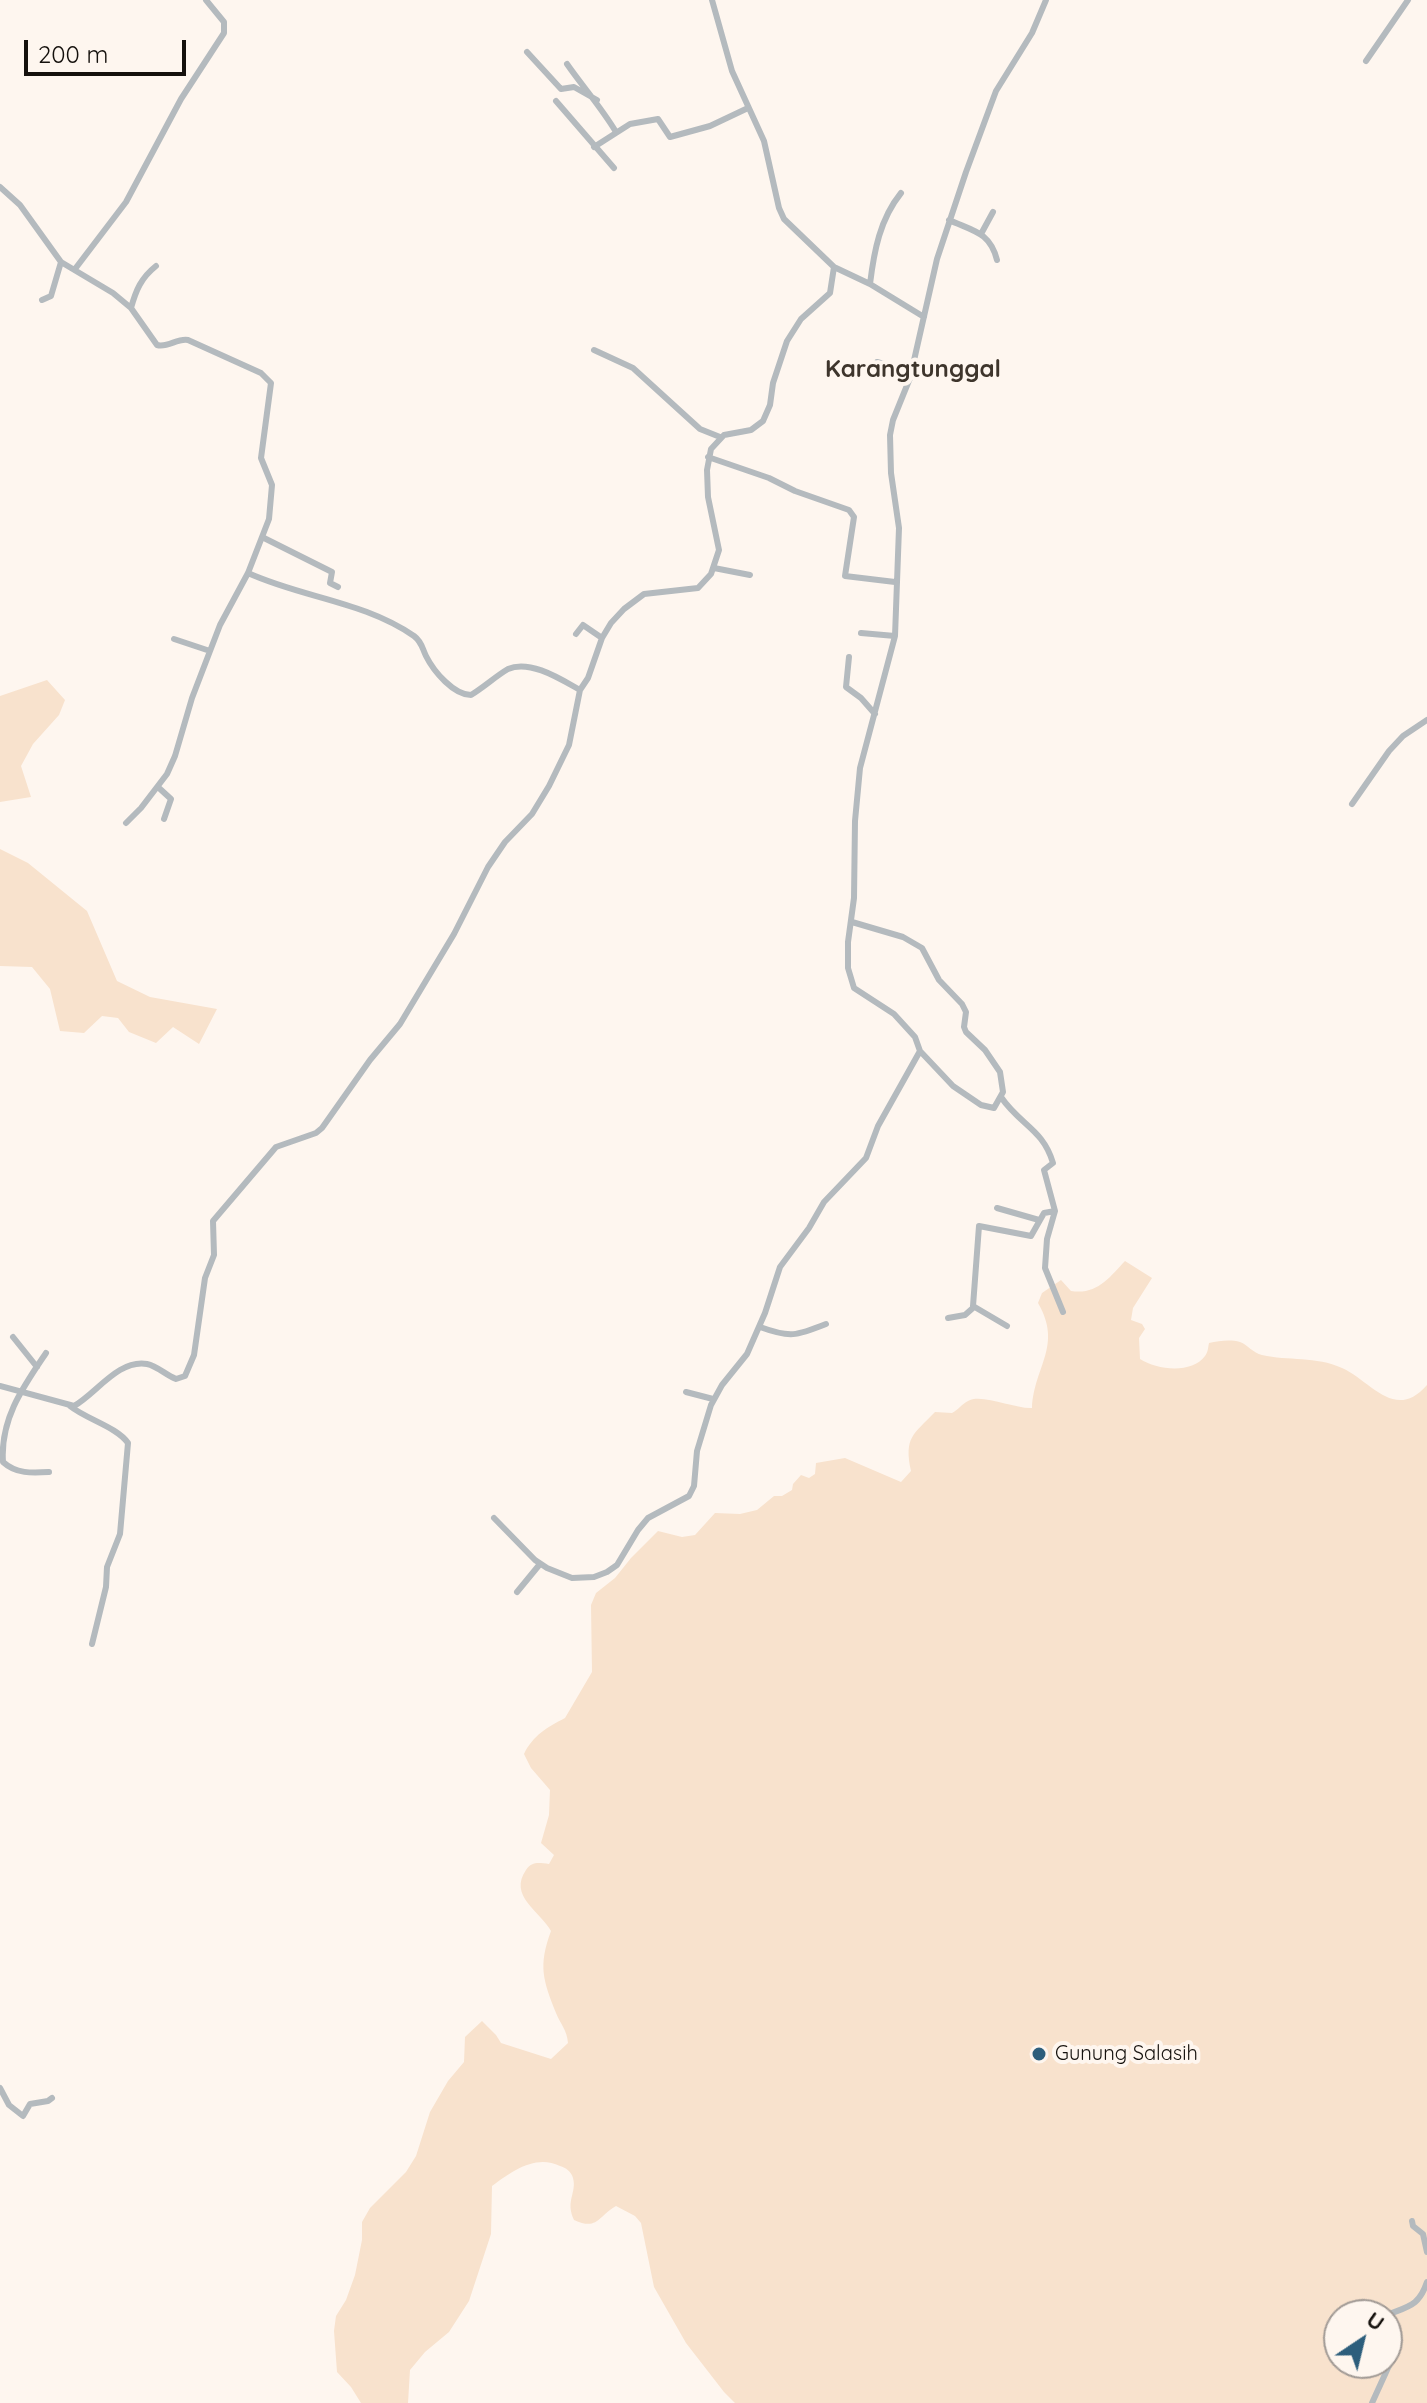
<!DOCTYPE html>
<style>
body{margin:0}
#map{position:relative;width:1427px;height:2403px;overflow:hidden;background:#fef6ef;font-family:Quicksand,sans-serif}
canvas{display:block}
.north{position:absolute;left:1323px;top:2299px;width:80px;height:80px;box-sizing:border-box;background:#fef6ef;border:2px solid #a19a95;border-radius:50%;rotate:35deg;font-size:22px;font-weight:700;line-height:32px;text-align:center;color:#15110d}
.north::after{content:'';display:block;margin:auto;width:28px;height:36px;background:#2d5e7c;clip-path:polygon(50% 0,100% 100%,50% 72%,0 100%)}
.scale{position:absolute;left:24px;top:40px;width:162px;height:36px;box-sizing:border-box;border:4px solid #15110d;border-top:0;padding-left:10px;font-size:24px;line-height:28px;white-space:nowrap;color:#15110d;-webkit-text-stroke:6px #fef6ef;paint-order:stroke}
</style>
<div id="map">
<canvas width="1427" height="2403"></canvas>
<div class="north">U</div>
<div class="scale">200 m</div>
</div>
<script>
const context = document.querySelector('canvas').getContext('2d');
context.lineJoin = 'round';
function fillPath(path, color) {
  context.fillStyle = color;
  context.fill(path, 'evenodd');
}
function stroke(path, color, width, dash) {
  context.strokeStyle = color;
  context.lineWidth = width;
  context.lineCap = dash ? 'butt' : 'round';
  context.setLineDash(dash || []);
  context.stroke(path);
}
function write(font, color, halo, rows, align = 'center') {
  context.font = font + ' Quicksand,sans-serif';
  context.lineWidth = 8;
  context.setLineDash([]);
  context.textBaseline = 'middle';
  context.strokeStyle = halo;
  context.fillStyle = color;
  for (const [text, x, y, turn = 0] of rows) {
    context.save();
    context.translate(x, y);
    context.rotate((+turn || 0) * Math.PI / 180);
    context.textAlign = isNaN(turn) ? turn : align;
    if (halo) context.strokeText(text, 0, 0);
    context.fillText(text, 0, 0);
    context.restore();
  }
}
const green = new Path2D(`
 M47 680 65 700 59 715 33 744 21 766 31 797 0 802V696Z
 M0 849 28 863 87 911 117 981 150 997 217 1009 199 1044 173 1027 156 1043 129 1032 118 1018 102 1016 84 1033 60 1031 50 989 32 967 0 966Z
 M1125 1261 1152 1278 1133 1308 1131 1320 1142 1324 1145 1329 1139 1338 1140 1359C1157 1370 1192 1374 1205 1356 1208 1352 1208 1348 1209 1343 1219 1341 1230 1339 1240 1342 1248 1345 1253 1353 1262 1355 1288 1361 1316 1356 1342 1368 1371 1381 1395 1422 1427 1385V2403H735L724 2392 686 2343 654 2287 641 2223 635 2216 616 2206C598 2216 598 2231 574 2220 565 2201 577 2193 573 2178 571 2171 566 2168 560 2166 536 2154 512 2171 492 2186L491 2234 469 2301 449 2332 425 2352 410 2370 408 2403H361L351 2387 337 2372 334 2331 336 2316 346 2300 355 2275 362 2240V2222L370 2208 406 2172 416 2156 430 2112 448 2081 464 2062 465 2037 482 2021 496 2035 501 2043 551 2059 568 2043C567 2030 561 2025 556 2013 543 1980 538 1966 551 1931 540 1911 508 1896 526 1870 532 1861 539 1863 549 1864L554 1855 541 1843 549 1815 550 1790 531 1768 524 1754C533 1735 548 1727 565 1718L592 1672 591 1605 596 1593 615 1578 631 1558 658 1531 682 1537 695 1535 715 1513 740 1514 757 1510 774 1496H782L792 1490 793 1484 801 1475 809 1478 815 1474 816 1463 845 1458 901 1482 911 1471C904 1437 913 1435 935 1412L952 1413C958 1410 962 1404 968 1401 981 1393 1015 1409 1032 1408 1034 1366 1063 1346 1038 1303L1042 1293 1061 1280 1071 1291C1097 1295 1109 1278 1125 1261ZM1339 2315H1387V2363H1339Z`);
const street = new Path2D(`
 M712 0 732 71 764 141 779 208 784 219 834 267 870 284 924 317
 M527 52 561 89 574 87 597 100
 M1366 61 1408 0
 M567 64C583 87 601 107 616 132
 M556 101 614 168
 M594 147 630 124 658 119 670 137 710 126 748 108
 M0 187 20 205 61 262 113 293 131 308 157 345C168 348 177 338 188 340L261 373 271 383 261 458 272 485 269 519 248 573 220 625 192 698 175 756 167 774 141 808 126 823
 M949 220C973 231 990 232 997 260
 M981 234 993 212
 M75 269 126 202 181 99 224 33V22L206 0
 M870 284C874 251 880 219 901 193
 M42 300 51 296 61 262
 M131 308C136 290 141 278 156 266
 M594 350 633 368 700 429 720 437
 M877 362 911 372
 M708 457 769 478 795 491 849 510 854 517 845 576 895 582
 M262 537 332 572 330 583 338 587
 M714 568 750 575
 M248 573C303 598 363 601 414 636 422 642 422 648 426 656 434 672 454 695 471 695 484 687 496 676 508 669 530 659 562 680 580 690
 M861 633 895 636
 M576 634 583 625 602 638
 M174 639 210 651
 M849 657 846 687 861 698 875 714
 M159 788 171 799 164 819
 M1352 804 1389 751 1403 736 1427 720
 M852 922 903 937 922 948 939 980 962 1004 966 1012 964 1027 966 1032 985 1050 1000 1072 1003 1092 994 1108 981 1105 953 1086 920 1051 915 1037 894 1014 854 988 848 968V942L854 898 855 821 860 768 895 636 899 528 891 473 890 435 893 420 910 378 937 259 966 172 996 91 1032 33 1046 0
 M1001 1097C1020 1125 1043 1129 1053 1163L1044 1170 1055 1211 1047 1239 1045 1268 1063 1312
 M997 1208 1039 1220
 M948 1318 965 1315 974 1307
 M1007 1326 973 1306 979 1226 1031 1236 1044 1213 1055 1211
 M760 1327C790 1338 796 1336 826 1324
 M13 1337 37 1367
 M46 1353C23 1387 0 1419 3 1462 16 1474 32 1473 49 1472
 M0 1386 74 1406C96 1394 118 1359 147 1364 157 1366 166 1375 176 1379L185 1376 194 1355 205 1278 214 1255 213 1221 276 1147 316 1133 322 1128 370 1060 400 1024 454 934 488 867 505 842 532 814 549 786 569 745 580 690 588 678 602 638 611 623 624 609 644 594 698 588 711 574 719 550 708 497 707 470 711 449 724 435 751 430 763 421 770 405 773 383 787 341 801 319 830 293 834 267
 M686 1392 713 1399
 M70 1406C86 1419 117 1427 128 1443L120 1534 107 1567 106 1587 92 1644
 M494 1518 535 1560 547 1568 572 1578 594 1577 607 1572 617 1565 638 1530 648 1518 689 1496 694 1486 697 1451 711 1405 722 1385 747 1354 765 1313 780 1267 809 1228 824 1202 866 1158 878 1126 920 1051
 M517 1592 540 1564
 M0 2088 9 2105 23 2116 30 2104 48 2101 52 2098
 M1412 2221 1413 2226 1423 2234 1427 2252
 M1387 2315C1409 2306 1419 2306 1427 2282
 M1372 2403 1392 2359 1387 2334`);
const markers = [
 [1039,2054,8,"#2d5e7c"]
];
const poiNames = [
 ["Gunung Salasih",1055,2054]
];
const quarterNames = [
 ["Karangtunggal",913,370]
];
fillPath(green, '#f8e2cd');
stroke(street, '#b4babe', 6);
for (const [x, y, r, color] of markers) {
  const dot = new Path2D();
  dot.arc(x, y, r, 0, 2 * Math.PI);
  context.fillStyle = color;
  context.fill(dot);
  stroke(dot, '#fef6ef', 3);
}
write('20px', '#15110d', '#fef6ef', poiNames, 'left');
write('bold 24px', '#3e352c', '#fef6ef', quarterNames);
</script>
